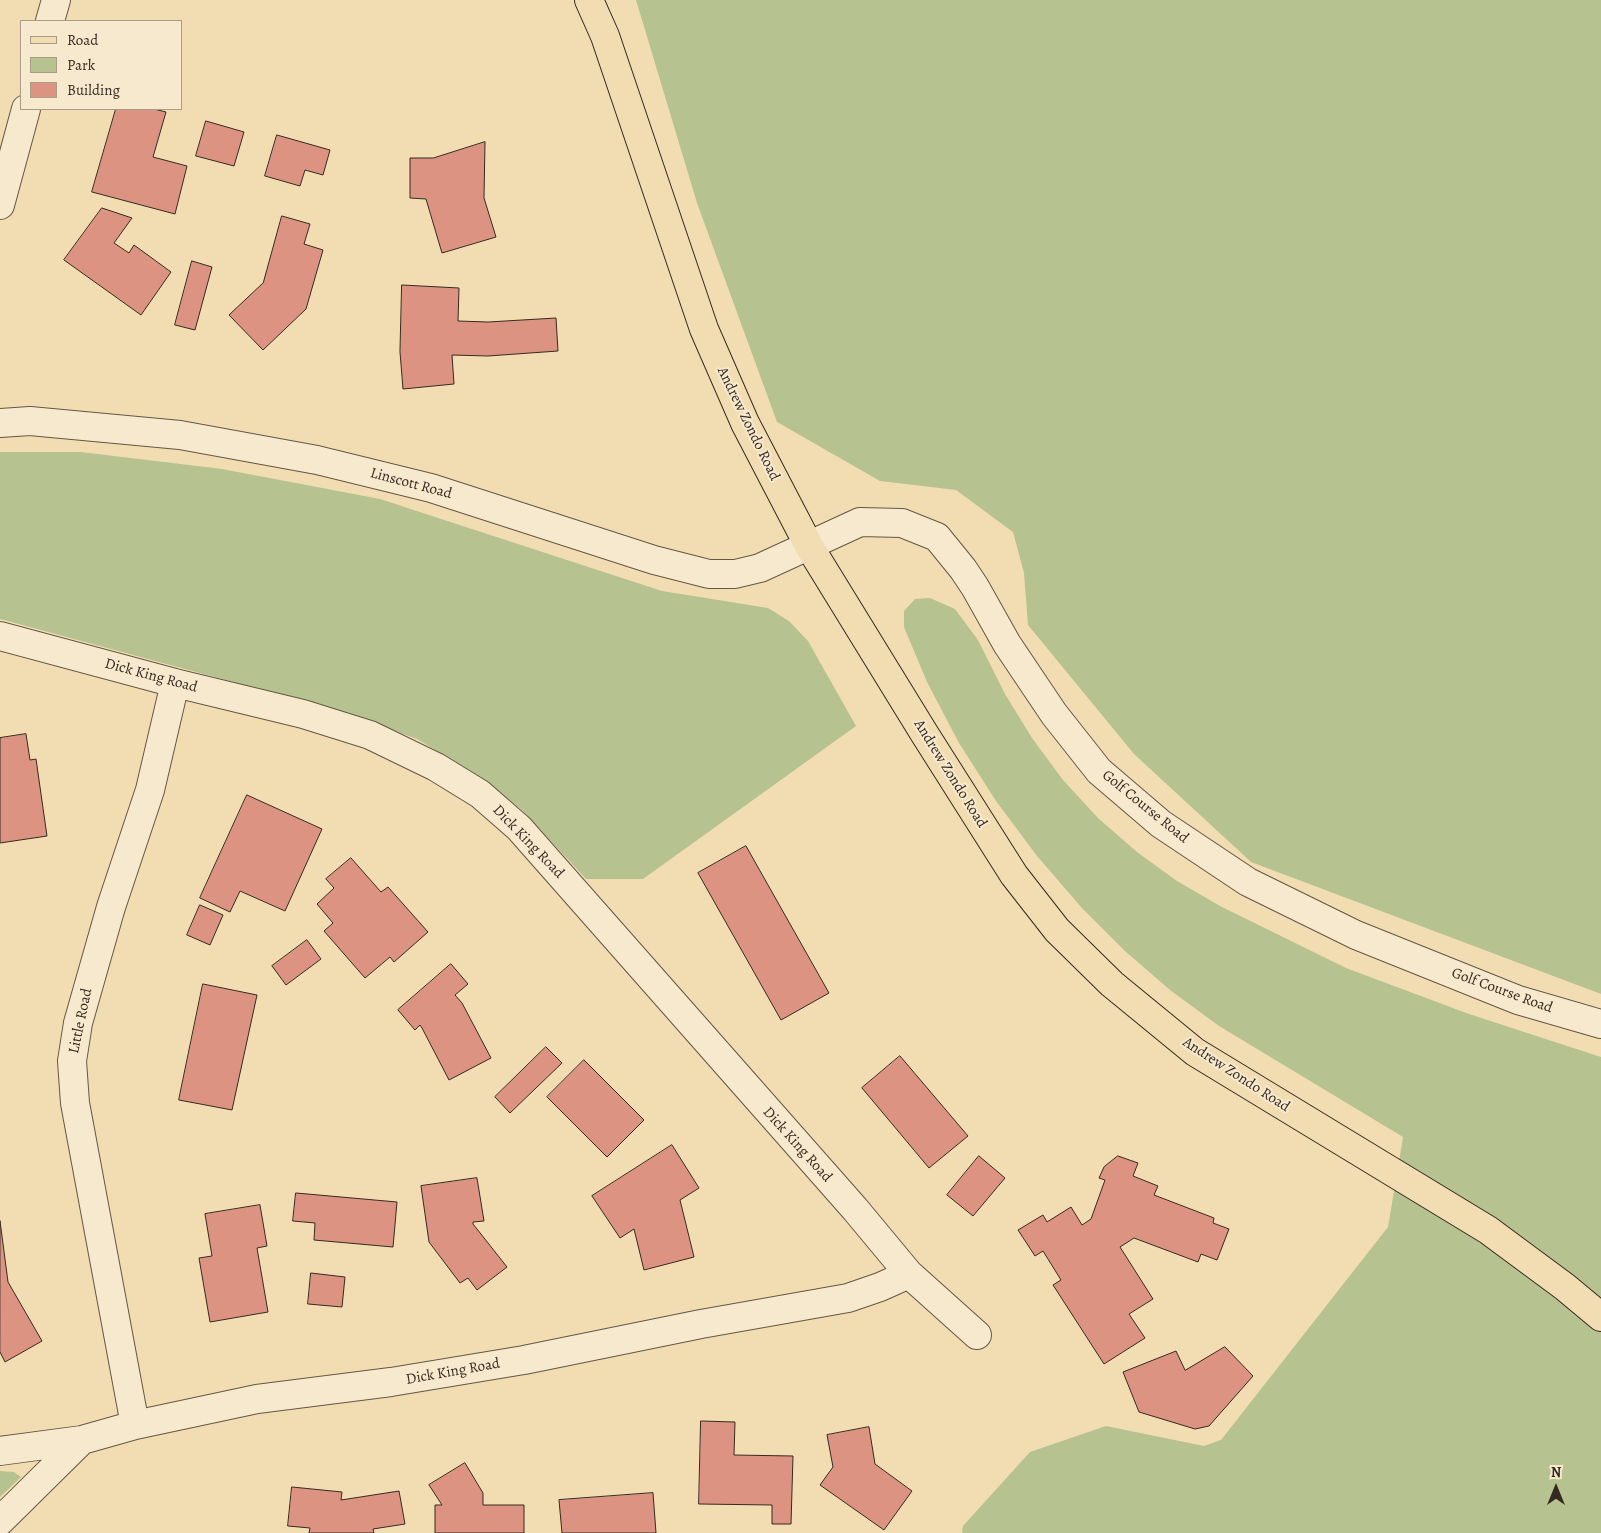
<!DOCTYPE html>
<style>
body{margin:0}
#map{position:relative;width:1601px;height:1533px;overflow:hidden;background:#f2ddb2;font-family:Alegreya,serif}
canvas{display:block}
.legend{position:absolute;left:20px;top:20px;width:162px;height:90px;box-sizing:border-box;background:#f7e9cd;border:1px solid #a99d88;margin:0;padding:6px 9px;list-style:none;font-size:15px;color:#352a21}
.legend li{display:flex;align-items:center;gap:10px;height:25px}
.legend b{width:25px;border:1px solid #a99d88}
.north{position:absolute;left:1531px;top:1463px;width:50px;height:50px;-webkit-text-stroke:4px #f7e9cd;paint-order:stroke;rotate:0deg;font-size:14px;font-weight:700;line-height:20px;text-align:center;color:#352a21}
.north::after{content:'';display:block;margin:auto;width:18px;height:22px;background:#352a21;clip-path:polygon(50% 0,100% 100%,50% 72%,0 100%)}
</style>
<div id="map">
<canvas width="1601" height="1533"></canvas>
<ul class="legend">
<li><b style="height:6px;background:#f2ddb2"></b>Road</li>
<li><b style="height:14px;background:#b6c290"></b>Park</li>
<li><b style="height:14px;background:#dc9382"></b>Building</li>
</ul>
<div class="north">N</div>
</div>
<script>
const context = document.querySelector('canvas').getContext('2d');
context.lineJoin = 'round';
function fillPath(path, color) {
  context.fillStyle = color;
  context.fill(path, 'evenodd');
}
function stroke(path, color, width, dash) {
  context.strokeStyle = color;
  context.lineWidth = width;
  context.lineCap = dash ? 'butt' : 'round';
  context.setLineDash(dash || []);
  context.stroke(path);
}
function write(font, color, halo, rows, align = 'center') {
  context.font = font + ' Alegreya,serif';
  context.lineWidth = 4;
  context.setLineDash([]);
  context.textBaseline = 'middle';
  context.strokeStyle = halo;
  context.fillStyle = color;
  for (const [text, x, y, turn = 0] of rows) {
    context.save();
    context.translate(x, y);
    context.rotate((+turn || 0) * Math.PI / 180);
    context.textAlign = isNaN(turn) ? turn : align;
    if (halo) context.strokeText(text, 0, 0);
    context.fillText(text, 0, 0);
    context.restore();
  }
}
const green = new Path2D(`
 M636 0H1601V994L1251 862 1134 754 1028 625 1024 573 1013 532 956 490 880 481 777 422 697 203Z
 M0 452H81L222 469 380 499 662 591 768 608 789 621 808 641 856 726 643 879H586L522 810 474 773 417 739 344 712 0 619Z
 M930 598 955 609 978 640 1005 694 1032 738 1063 780 1098 818 1137 852 1177 881 1220 906 1346 968 1469 1014 1601 1057V1533H962L963 1526 1030 1452 1106 1426 1204 1446 1221 1440 1388 1227 1403 1137 1219 1026 1170 990 1125 951 1082 908 1037 856 996 801 959 743 927 682 904 627V611L915 599Z
 M0 1471 14 1472 21 1477 0 1497Z`);
const building = new Path2D(`
 M116 109H154L166 112 153 157 187 166 175 214 92 192Z
 M206 121 244 132 234 166 196 156Z
 M277 135 330 150 323 175 305 170 300 186 265 176Z
 M485 142 484 198 496 237 442 253 426 199 410 198V158H433Z
 M102 208 132 218 114 243 129 253 134 245 171 272 141 315 64 260Z
 M282 216 310 224 304 244 323 250 306 309 263 350 229 315 263 283Z
 M192 261 212 267 195 330 175 325Z
 M402 285 459 288 458 321 488 322 556 318 558 351 488 356 452 355 454 384 403 389 400 352Z
 M26 734 30 760 36 759 47 836 0 843V738Z
 M247 795 322 829 285 911 240 891 230 912 200 898Z
 M746 846 829 993 781 1020 698 873Z
 M351 858 381 892 388 887 428 932 394 962 390 957 365 978 324 931 333 923 317 904 334 888 326 879Z
 M200 905 223 915 210 945 187 935Z
 M307 940 321 959 286 985 272 966Z
 M451 964 468 984 455 995 462 1003 491 1058 449 1080 422 1028 420 1025 415 1030 398 1010Z
 M203 984 257 995 232 1110 179 1100Z
 M546 1047 562 1063 510 1113 495 1097Z
 M900 1056 968 1136 929 1168 862 1088Z
 M584 1060 644 1120 607 1157 547 1097Z
 M672 1145 699 1188 680 1200 694 1257 644 1270 634 1229 620 1238 592 1196Z
 M979 1156 1005 1178 973 1216 947 1195Z
 M1118 1156 1138 1163 1133 1176 1158 1186 1154 1195 1214 1218 1213 1223 1229 1229 1217 1260 1201 1254 1198 1262 1134 1238 1120 1247 1153 1299 1129 1314 1145 1338 1104 1364 1053 1285 1061 1280 1043 1251 1035 1256 1018 1230 1043 1215 1047 1222 1071 1207 1082 1225 1091 1219 1105 1180 1099 1178 1104 1167Z
 M477 1178 484 1221 473 1222V1224L507 1267 477 1290 468 1278 460 1283 429 1242 421 1186Z
 M296 1193 397 1202 393 1247 314 1240 315 1223 293 1221Z
 M260 1205 267 1246 257 1248 268 1312 210 1322 199 1258 212 1256 205 1214Z
 M0 1221 8 1282 42 1341 5 1362 0 1352Z
 M311 1273 345 1277 342 1307 308 1304Z
 M1225 1347 1253 1376 1209 1426 1195 1429 1139 1412 1123 1372 1176 1351 1185 1370Z
 M701 1421 735 1422 734 1455 793 1456 791 1524H772V1505L699 1504Z
 M869 1427 875 1464 912 1491 884 1530 820 1485 833 1467 827 1435Z
 M465 1463 483 1493V1505H524V1533H435V1505H442L429 1485Z
 M292 1487 342 1492 341 1500 399 1491 405 1524 373 1529 374 1533H309L310 1528 288 1526Z
 M653 1493 656 1533H562L559 1500Z`);
const street = new Path2D(`
 M50 21 56 0
 M0 205 26 109
 M0 423 30 421 180 435 317 460 431 488 654 560 709 574H735L760 568 860 522 902 523 937 537 963 569 975 587 1007 644 1054 714 1099 771 1161 824 1248 882 1356 935 1518 1000 1601 1024
 M0 636 175 683 303 714 370 735 436 767 480 794 519 828 855 1209 909 1274 977 1335
 M135 1425 75 1103 72 1061 78 1023 111 907 150 790 175 683
 M0 1451 82 1440 135 1425 257 1399 391 1382 524 1360 701 1324 848 1298 880 1287 909 1274
 M0 1521 82 1440`);
const primary = new Path2D(`
 M589 0 605 36 704 329 745 423 809 546 924 733 1014 875 1057 930 1112 984 1195 1052 1488 1230 1565 1287 1601 1317`);
const streetNames = [
 ["Andrew Zondo Road",748,424,64],
 ["Linscott Road",411,484,15],
 ["Dick King Road",151,676,15],
 ["Andrew Zondo Road",950,774,58],
 ["Golf Course Road",1145,807,39],
 ["Dick King Road",528,842,46],
 ["Golf Course Road",1502,991,20],
 ["Little Road",81,1021,-78],
 ["Andrew Zondo Road",1236,1075,33],
 ["Dick King Road",797,1145,48],
 ["Dick King Road",453,1372,-10]
];
fillPath(green, '#b6c290');
fillPath(building, '#dc9382');
stroke(building, '#352a21', 1);
stroke(street, '#645745', 30);
stroke(primary, '#352a21', 30);
stroke(street, '#f7e9cd', 28);
stroke(primary, '#f2ddb2', 28);
write('15px', '#352a21', '#f7e9cd', streetNames);
</script>
